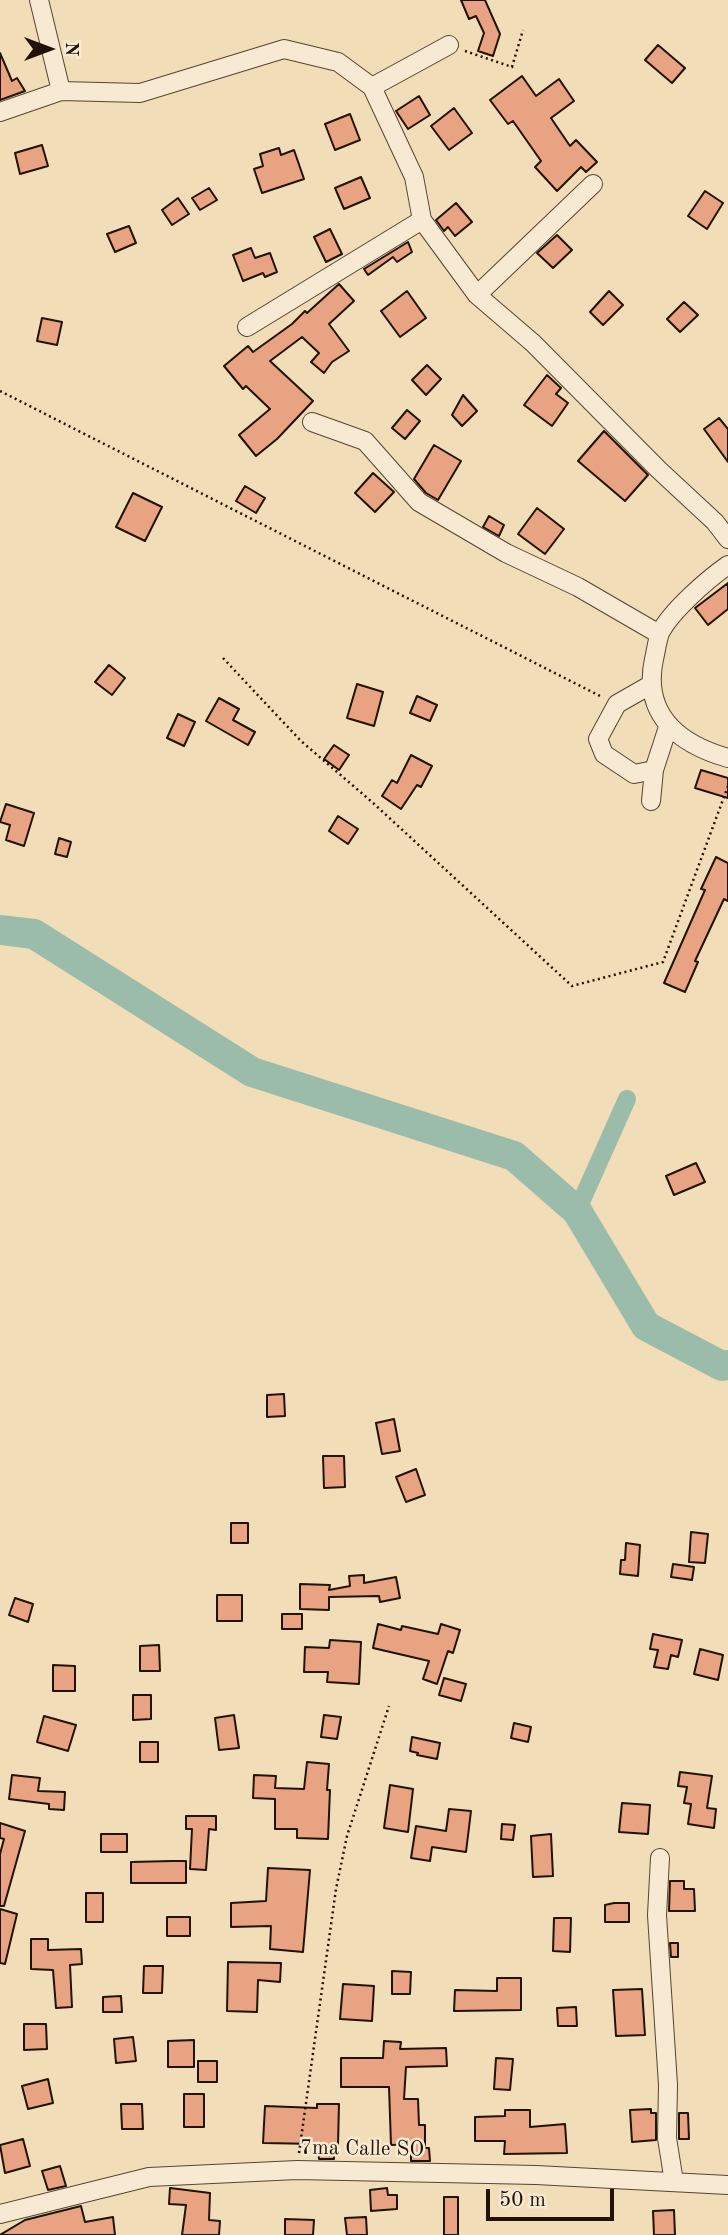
<!DOCTYPE html>
<style>
body{margin:0}
#map{position:relative;width:728px;height:2235px;overflow:hidden;background:#f2ddb9;font-family:"Old Standard TT",serif}
canvas{display:block}
.north{position:absolute;left:14px;top:14px;width:70px;height:70px;-webkit-text-stroke:5px #f7e9d2;paint-order:stroke;rotate:90deg;font-size:19px;font-weight:700;line-height:28px;text-align:center;color:#211204}
.north::after{content:'';display:block;margin:auto;width:24px;height:32px;background:#211204;clip-path:polygon(50% 0,100% 100%,50% 72%,0 100%)}
.scale{position:absolute;left:486px;top:2189px;width:128px;height:32px;box-sizing:border-box;border:4px solid #211204;border-top:0;padding-left:9px;font-size:21px;line-height:24px;white-space:nowrap;color:#211204;-webkit-text-stroke:5px #f7e9d2;paint-order:stroke}
</style>
<div id="map">
<canvas width="728" height="2235"></canvas>
<div class="north">N</div>
<div class="scale">50 m</div>
</div>
<script>
const context = document.querySelector('canvas').getContext('2d');
context.lineJoin = 'round';
function stroke(path, color, width, dash) {
  context.strokeStyle = color;
  context.lineWidth = width;
  context.lineCap = dash ? 'butt' : 'round';
  context.setLineDash(dash || []);
  context.stroke(path);
}
function fillPath(path, color) {
  context.fillStyle = color;
  context.fill(path, 'evenodd');
}
function write(font, color, halo, rows, align = 'center') {
  context.font = font + ' "Old Standard TT",serif';
  context.lineWidth = 5;
  context.setLineDash([]);
  context.textBaseline = 'middle';
  context.strokeStyle = halo;
  context.fillStyle = color;
  for (const [text, x, y, turn = 0] of rows) {
    context.save();
    context.translate(x, y);
    context.rotate((+turn || 0) * Math.PI / 180);
    context.textAlign = isNaN(turn) ? turn : align;
    if (halo) context.strokeText(text, 0, 0);
    context.fillText(text, 0, 0);
    context.restore();
  }
}
const canal = new Path2D(`
 M577 1211 627 1099`);
const river = new Path2D(`
 M0 930 34 934 252 1072 514 1156 577 1211 646 1326 722 1366 728 1365`);
const building = new Path2D(`
 M461 0H485L500 34 493 56 478 51 484 33 476 16 469 19Z
 M658 45 685 68 672 83 645 60Z
 M0 53 12 81 17 78 25 91 0 100Z
 M522 76 536 96 559 79 574 101 551 118 570 146 576 140 597 162 586 172 581 167 557 191 535 167 541 161 513 121 508 124 490 100Z
 M419 96 430 115 408 129 396 111Z
 M454 108 472 133 449 150 431 126Z
 M350 114 360 140 335 150 325 124Z
 M42 145 48 166 20 174 15 153Z
 M279 148 281 155 294 150 304 179 262 193 254 169 263 166 260 154Z
 M361 177 370 198 344 209 335 188Z
 M209 188 217 200 200 210 192 198Z
 M705 191 723 203 707 229 688 216Z
 M178 198 189 214 172 225 162 210Z
 M456 203 472 222 455 236 448 227 444 231 436 220Z
 M129 226 136 243 115 252 107 234Z
 M330 229 342 254 326 262 314 237Z
 M557 235 572 250 553 268 537 253Z
 M408 242 412 252 397 262 393 257 368 275 364 269Z
 M251 248 255 258 270 253 277 272 265 277 263 273 243 281 233 255Z
 M339 284 354 301 329 324 349 351 332 362 324 373 311 362 319 353 302 337 270 361 313 401 277 439 256 456 239 435 270 409 246 386 243 389 224 366 248 346 253 352 292 324 305 311 307 313Z
 M407 291 426 318 400 337 381 311Z
 M609 291 623 305 603 325 590 312Z
 M684 302 698 315 680 332 667 319Z
 M42 318 62 322 57 345 37 341Z
 M427 365 441 379 426 395 412 380Z
 M547 375 561 388 556 394 568 403 552 426 524 405Z
 M463 395 477 411 462 426 452 415Z
 M407 410 420 421 405 439 392 428Z
 M719 418 728 429V462L704 429Z
 M604 431 648 475 625 501 578 461Z
 M434 445 461 461 438 500 426 493 414 479Z
 M373 473 394 492 375 512 355 493Z
 M245 486 265 498 256 513 236 501Z
 M133 493 162 507 145 541 116 527Z
 M537 508 564 529 545 554 518 534Z
 M489 516 504 525 499 536 483 527Z
 M728 583V609L708 625 695 608Z
 M109 665 125 678 112 695 95 682Z
 M357 684 383 692 374 726 347 718Z
 M417 696 437 705 430 721 410 713Z
 M219 698 239 709 233 720 255 732 248 745 206 721Z
 M178 714 195 722 184 746 167 738Z
 M334 745 349 755 339 770 324 759Z
 M411 755 432 766 421 787 417 785 401 809 382 796 392 780 397 783Z
 M701 770 728 778V798L695 788Z
 M6 804 34 813 24 846 6 840 10 825 0 822Z
 M338 816 358 829 348 844 329 831Z
 M59 838 71 842 67 857 55 854Z
 M716 857 728 863V901L724 899 695 961 698 962 685 992 664 983 705 890 701 889Z
 M696 1163 705 1182 674 1195 666 1176Z
 M284 1394 285 1416 267 1417V1395Z
 M394 1419 400 1451 382 1454 376 1423Z
 M323 1456H344L345 1487 324 1488Z
 M416 1469 425 1495 406 1502 396 1477Z
 M231 1523H248V1543H231Z
 M691 1532 708 1534 705 1563 689 1562Z
 M626 1543 640 1545 638 1576 620 1574 621 1560H625Z
 M673 1564 694 1567 692 1580 671 1577Z
 M364 1575V1583L396 1577 400 1598 380 1602 379 1596 329 1597V1610L300 1609V1584L330 1585 329 1590 350 1586 349 1576Z
 M217 1595H242V1621H217Z
 M15 1598 33 1604 28 1622 9 1615Z
 M282 1614H302V1629H282Z
 M378 1624 401 1630 402 1626 438 1634 441 1624 460 1630 453 1653 448 1651 437 1684 423 1679 429 1661 373 1648Z
 M653 1634 682 1640 678 1657 671 1655 668 1669 654 1667 658 1650 650 1649Z
 M330 1640 361 1642 359 1684 327 1682 328 1672H304L305 1647 329 1648Z
 M159 1645 160 1671H140V1646Z
 M700 1649 723 1655 718 1680 694 1674Z
 M53 1665 75 1666V1691H53Z
 M444 1678 466 1684 461 1701 439 1695Z
 M133 1695H151V1719L133 1720Z
 M234 1715 239 1748 219 1750 215 1718Z
 M324 1715 341 1717 337 1739 321 1737Z
 M44 1716 76 1725 68 1751 37 1742Z
 M514 1723 531 1727 528 1742 511 1738Z
 M412 1737 440 1743 437 1759 417 1755 418 1753 410 1751Z
 M140 1742H158V1762H140Z
 M307 1762 329 1764 327 1790H330L328 1839 297 1838V1829H275V1799L253 1798 254 1775 276 1776 275 1788 304 1789Z
 M680 1772 712 1776 707 1808 716 1809 714 1828 688 1824 691 1804 684 1803 687 1787 678 1786Z
 M12 1775 40 1778 38 1791 65 1792 64 1810 49 1809V1804L9 1799Z
 M390 1785 413 1789 408 1832 384 1828Z
 M622 1803 650 1805 648 1834 619 1832Z
 M449 1809 471 1811 466 1852 432 1847 430 1861 411 1858 416 1826 446 1831Z
 M186 1816H216V1830L209 1829 206 1870 190 1869 192 1829H186Z
 M0 1823 25 1831 4 1906H0V1854L4 1839 0 1838Z
 M502 1824 515 1825 513 1840 501 1839Z
 M101 1834H127V1852H101Z
 M551 1834 553 1876 533 1877 531 1836Z
 M172 1861H186V1883H131V1862Z
 M268 1868 310 1870 303 1952 270 1949 271 1926 231 1927V1903L266 1901Z
 M670 1881H684V1889H694L695 1911H669Z
 M86 1893H103V1922H86Z
 M614 1903H629V1922H605V1905Z
 M0 1909 17 1914 5 1964 0 1963Z
 M167 1917H190V1936H167Z
 M554 1918H571L570 1952 553 1951Z
 M31 1939H48V1950L81 1949 82 1964 70 1965 72 2007 56 2008 53 1970 31 1969Z
 M670 1943H678V1957H671Z
 M228 1962 281 1963 280 1982 258 1980 257 2012 227 2011Z
 M144 1966H163L162 1993H143Z
 M392 1971 411 1972 410 1994H392Z
 M497 1978H521V2010L454 2011 455 1990 497 1991Z
 M343 1984 374 1986 372 2021 340 2019Z
 M642 1989 645 2035 616 2036 613 1990Z
 M121 1996 122 2012H103V1997Z
 M576 2007 577 2026H558L557 2008Z
 M24 2024H46L47 2049 24 2050Z
 M133 2037 136 2061 116 2063 114 2039Z
 M194 2040V2067H168V2041Z
 M384 2041 401 2042 400 2049 446 2048 447 2066 406 2067 404 2099H418L419 2125H425V2148H429L430 2161H411V2144L391 2145 389 2087H341V2058H383Z
 M496 2058 513 2059 510 2090 494 2089Z
 M198 2061H217V2082H198Z
 M48 2079 53 2103 28 2109 22 2086Z
 M184 2094H204V2127H184Z
 M121 2104H142L143 2129H122Z
 M317 2104H339L338 2145 333 2144 334 2159H319L318 2144 263 2143 265 2106 317 2108Z
 M651 2109V2113H656V2140L632 2142 630 2110Z
 M505 2110H530V2127L565 2124 567 2153 504 2154 505 2141H475V2117L505 2116Z
 M679 2113H688L689 2139H679Z
 M23 2139 30 2166 5 2173 0 2145Z
 M60 2166 66 2186 48 2190 42 2171Z
 M170 2188 210 2193 209 2220 220 2221 219 2235H182L186 2205 169 2204Z
 M387 2188 388 2195H397V2209L371 2211 370 2190Z
 M444 2197H458V2235H444Z
 M81 2206 85 2222 113 2217 115 2235H0L25 2220Z
 M674 2210 675 2235H654L653 2211Z
 M366 2217 367 2235H347L345 2218Z
 M285 2219 314 2220 313 2235H285Z`);
const path = new Path2D(`
 M465 51 512 67 523 30
 M0 391 602 697
 M223 658 301 741 372 802 572 986 663 962 728 786
 M299 2153 336 1889 347 1836 389 1706`);
const minor = new Path2D(`
 M449 45 372 87 414 177 422 220 477 295 533 343 659 470 715 522 728 539
 M61 91 140 93 284 49 338 62 372 87
 M0 112 61 91 39 0
 M477 295 593 184
 M247 327 422 220
 M312 422 365 441 419 502 506 553 578 587 659 634
 M728 565C708 579 671 611 660 633 657 641 656 651 654 659 642 715 679 744 728 758
 M652 684 617 704 598 739 604 754 634 774 654 770
 M651 801 654 770 668 727
 M660 1858 657 1915 668 2085 667 2138 674 2182
 M0 2214 149 2177 297 2170 536 2175 728 2185`);
const streetNames = [
 ["7ma Calle SO",362,2149,1]
];
stroke(canal, '#9cbcab', 18);
stroke(river, '#9cbcab', 30);
fillPath(building, '#e8a382');
stroke(building, '#211204', 2);
stroke(minor, '#554531', 20);
stroke(path, '#211204', 2.5, [2, 3.5]);
stroke(minor, '#f7e9d2', 18);
write('21px', '#211204', '#f7e9d2', streetNames);
</script>
